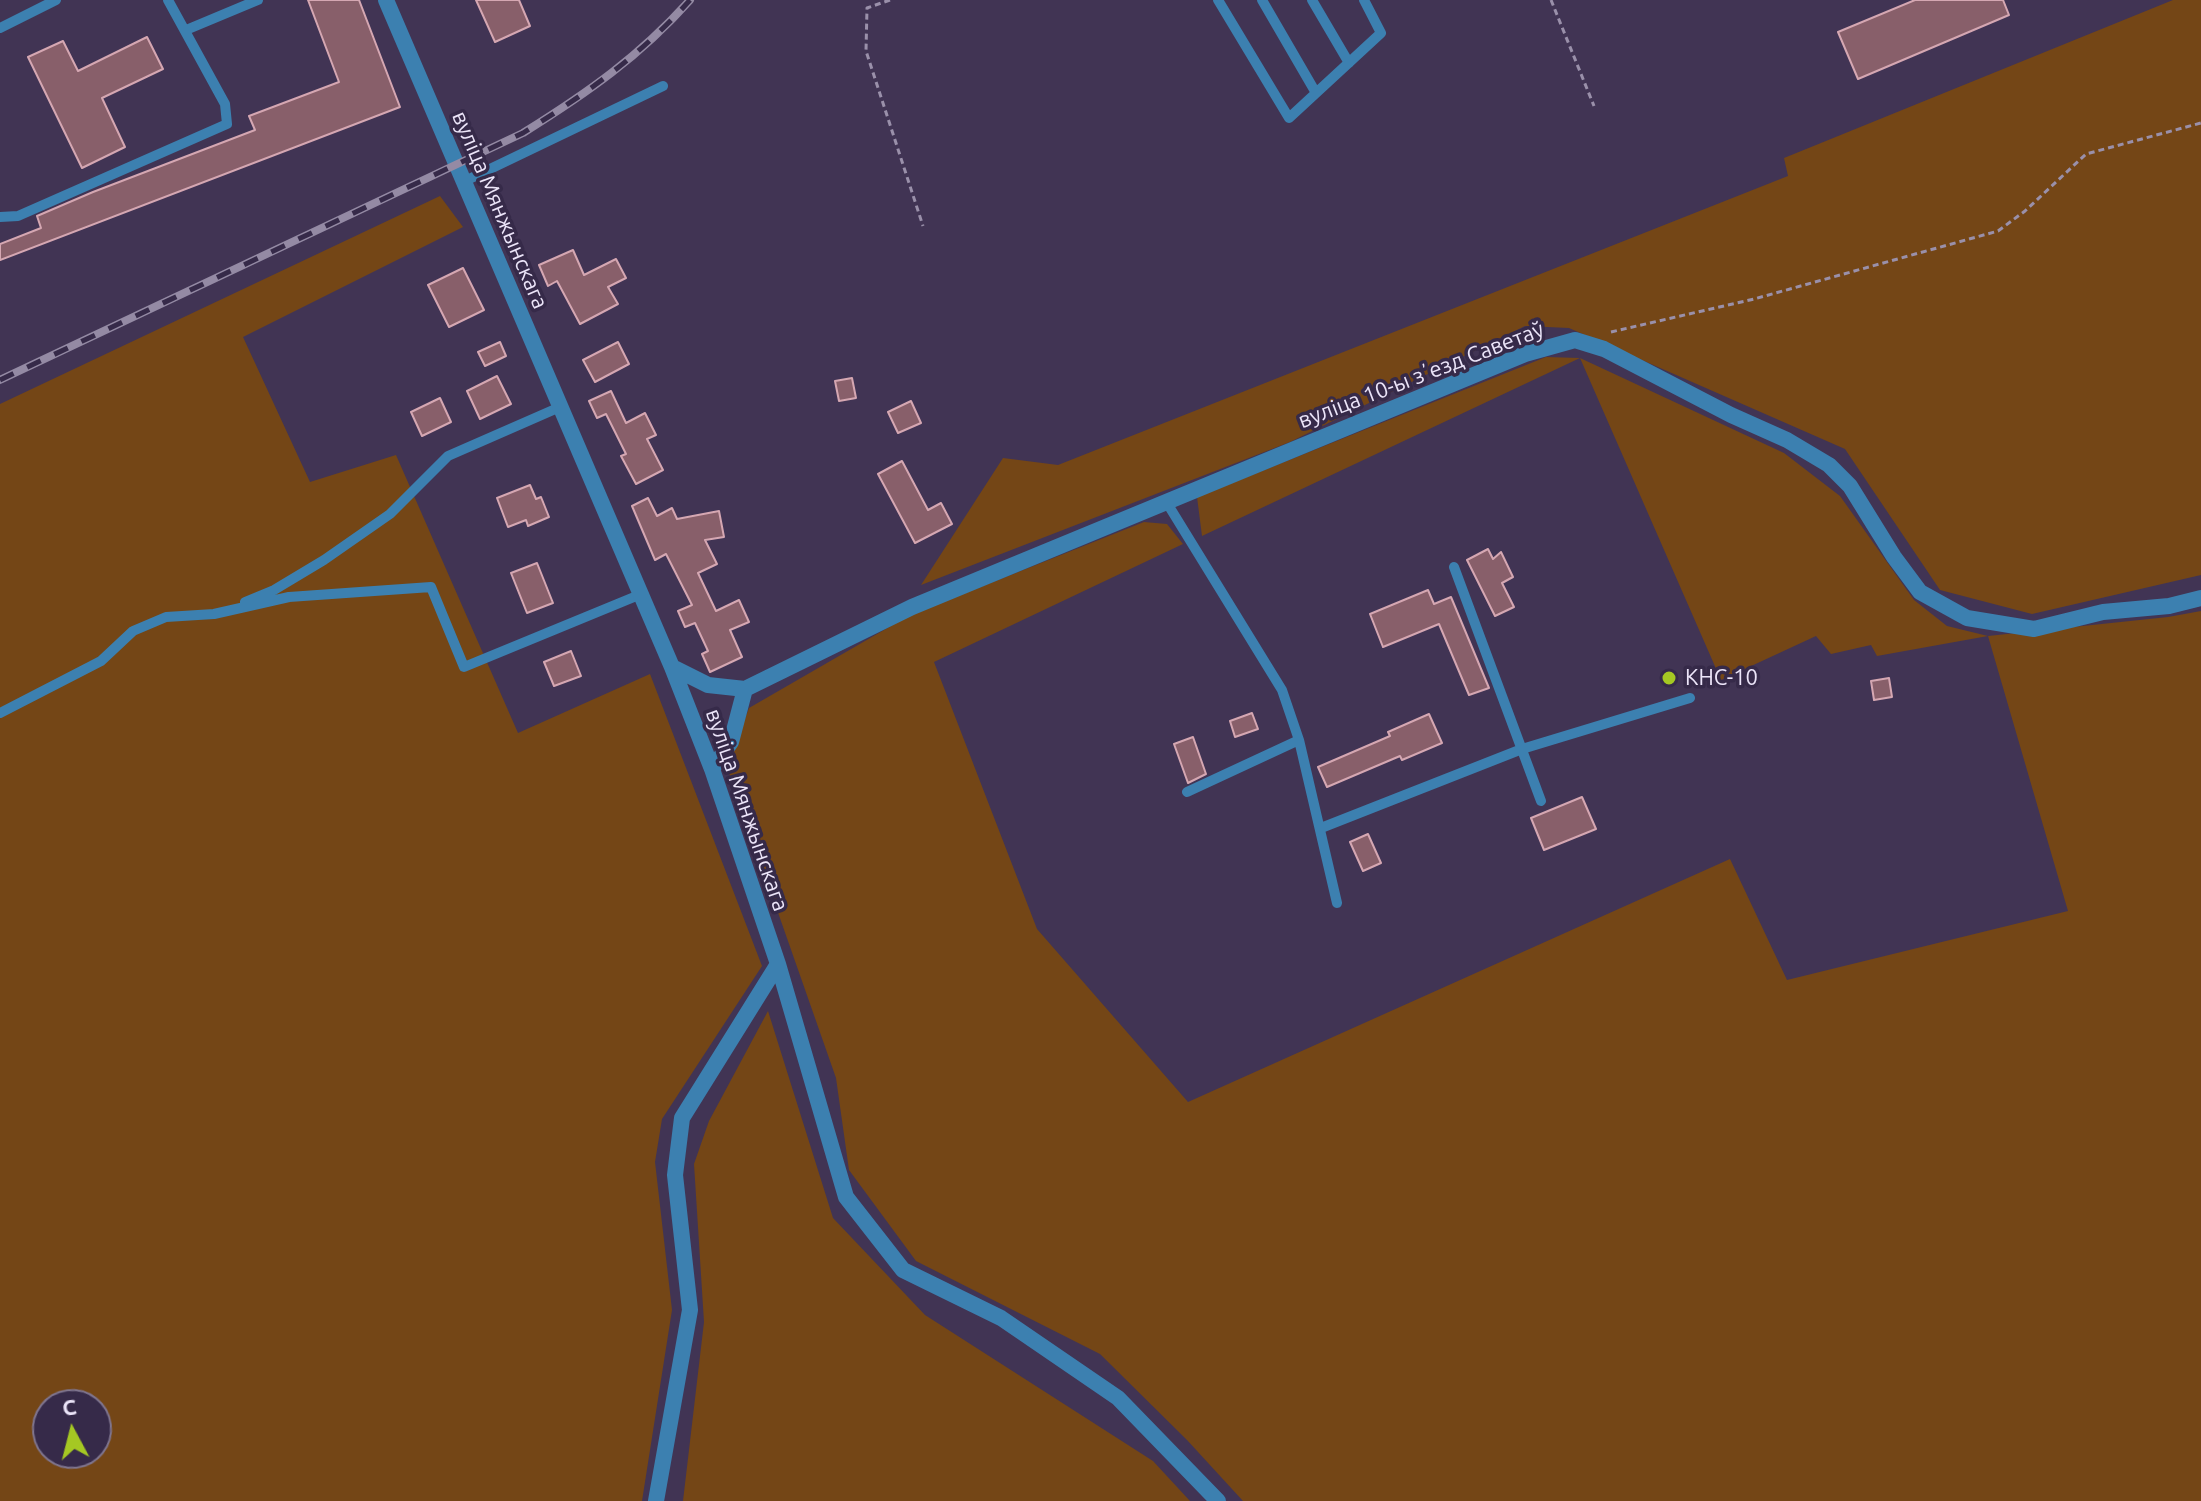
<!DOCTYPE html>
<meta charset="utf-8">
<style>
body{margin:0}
#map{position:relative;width:2201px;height:1501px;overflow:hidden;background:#413454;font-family:Ubuntu,sans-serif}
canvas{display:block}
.north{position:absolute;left:32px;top:1389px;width:80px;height:80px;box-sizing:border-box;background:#362a49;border:2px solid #7f758f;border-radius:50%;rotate:353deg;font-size:22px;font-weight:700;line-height:32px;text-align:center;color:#ece5f9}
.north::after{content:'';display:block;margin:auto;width:28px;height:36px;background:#a5c823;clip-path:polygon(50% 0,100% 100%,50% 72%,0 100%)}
</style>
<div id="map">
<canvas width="2201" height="1501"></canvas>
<div class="north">С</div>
</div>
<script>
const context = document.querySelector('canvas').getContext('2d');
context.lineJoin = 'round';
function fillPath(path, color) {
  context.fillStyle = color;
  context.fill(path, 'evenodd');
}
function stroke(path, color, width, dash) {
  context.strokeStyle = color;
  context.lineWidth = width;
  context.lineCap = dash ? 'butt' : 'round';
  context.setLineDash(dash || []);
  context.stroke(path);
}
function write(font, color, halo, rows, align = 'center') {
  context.font = font + ' Ubuntu,sans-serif';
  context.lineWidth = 7;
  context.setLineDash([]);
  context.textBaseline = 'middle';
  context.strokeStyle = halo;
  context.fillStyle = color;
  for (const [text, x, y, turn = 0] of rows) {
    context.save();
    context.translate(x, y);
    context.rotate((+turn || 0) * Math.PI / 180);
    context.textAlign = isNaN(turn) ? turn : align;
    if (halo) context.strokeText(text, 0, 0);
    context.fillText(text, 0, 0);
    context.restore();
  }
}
const green = new Path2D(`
 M2173 0H2201V575L2032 614 1940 590 1845 449 1569 328 1525 326 1290 442 921 585 1003 458 1058 465 1788 176 1784 158Z
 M440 196 463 227 243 337 310 482 396 455 518 733 650 674 762 966 662 1119 655 1162 672 1310 642 1501H0V404ZM48 1405H96V1453H48Z
 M1546 357 1580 358 1784 453 1840 496 1914 600 1947 626 1988 636 2168 617 2201 611V1501H1243L1187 1440 1100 1354 916 1261 849 1170 836 1078 727 767 749 708 910 615 1144 522 1167 524 1183 544 934 662 1037 929 1188 1102 1730 859 1787 980 2068 911 1988 636 1877 656 1871 645 1831 654 1816 636 1721 680 1580 358 1202 536 1197 497Z
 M768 1011 833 1218 925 1315 1153 1461 1190 1501H683L704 1322 694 1164 709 1121Z`);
const building = new Path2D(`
 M308 0H359L400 107 0 260V244L41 228 37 216 93 192 255 130 249 116 339 82Z
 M476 0H519L530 26 495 42Z
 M1915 0H2003L2009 15 1858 79 1838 32Z
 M147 37 163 69 102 98 125 147 82 168 28 57 63 41 78 71Z
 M573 250 584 275 616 259 626 278 608 287 618 304 580 324 557 281 548 286 539 265Z
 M463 268 484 310 449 327 428 285Z
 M500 342 506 356 485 366 478 352Z
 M618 342 629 364 595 382 583 360Z
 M497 376 511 404 480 419 467 391Z
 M852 378 856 398 839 401 835 381Z
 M611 391 626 423 645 413 656 435 647 439 663 470 636 484 621 456 626 454 606 414 597 418 589 401Z
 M440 398 451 422 422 436 411 412Z
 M911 401 921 423 898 433 888 412Z
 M902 461 928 510 941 503 952 524 915 543 878 474Z
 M530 485 536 499 541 497 549 517 528 526 526 520 508 527 497 498Z
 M648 498 657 516 672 508 677 519 719 511 724 537 705 540 717 564 698 573 716 611 739 600 749 622 730 630 742 657 710 672 702 654 708 651 695 623 685 627 678 611 692 605 666 554 655 560 632 506Z
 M1488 549 1493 559 1501 552 1513 577 1502 583 1514 607 1495 616 1467 560Z
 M537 563 553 603 527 613 511 573Z
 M1428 590 1434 604 1451 597 1489 688 1469 695 1439 624 1383 647 1370 614Z
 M571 651 581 676 554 686 544 662Z
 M1889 678 1892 697 1874 700 1871 681Z
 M1252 713 1258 729 1235 737 1230 721Z
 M1429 714 1442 743 1402 760 1400 756 1327 787 1318 767 1390 736 1388 732Z
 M1193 737 1206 774 1188 783 1174 744Z
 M1582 797 1596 829 1544 850 1531 818Z
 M1368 834 1381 863 1363 871 1350 842Z`);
const path = new Path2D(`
 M890 0 867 8 866 51 923 226
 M1551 0 1594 106
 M1611 332 1754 299 1998 231 2025 211 2086 154 2201 123`);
const lane = new Path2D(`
 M1218 0 1289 118 1381 33 1364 0
 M1262 0 1316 93
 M1312 0 1349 63
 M0 28 56 0
 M186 30 258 0
 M465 181 663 86
 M0 217 18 216 227 124 225 104 168 0
 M1167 503 1282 690 1299 740 1337 903
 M1454 567 1541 801
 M245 602 274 590 324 560 390 514 448 456 560 407
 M0 713 101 661 133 631 166 617 214 614 289 597 431 587 464 667 639 595
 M1187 792 1299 740
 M1321 828 1522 749 1690 698`);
const street = new Path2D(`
 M386 0 672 667 712 769 778 964 846 1197 903 1270 1001 1318 1118 1398 1218 1501
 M672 667 708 685 745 689 912 607 1525 354 1575 340 1604 349 1731 415 1787 440 1829 465 1850 486 1894 557 1920 592 1967 618 2034 629 2103 612 2169 606 2201 598
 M712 769 731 742 745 689
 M656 1501 690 1310 675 1175 682 1118 778 964`);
const rail = new Path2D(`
 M0 380 523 133C587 93 639 57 690 0`);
const markers = [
 [1669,678,8,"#a5c823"]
];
const streetNames = [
 ["вуліца Мянжынскага",500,210,67],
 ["вуліца 10-ы зʼезд Саветаў",1421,375,-21],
 ["вуліца Мянжынскага",747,810,71]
];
const poiNames = [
 ["КНС-10",1685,678]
];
fillPath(green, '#744616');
fillPath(building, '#885f6a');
stroke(building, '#d5a7b2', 2);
stroke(path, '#9a90aa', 3, [6, 4]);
stroke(lane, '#3c80b0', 10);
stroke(street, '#3c80b0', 16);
stroke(rail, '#948aa4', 8);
stroke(rail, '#362a49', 5, [15]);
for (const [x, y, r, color] of markers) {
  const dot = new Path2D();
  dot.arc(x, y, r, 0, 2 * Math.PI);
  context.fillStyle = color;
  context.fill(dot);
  stroke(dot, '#362a49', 3);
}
write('22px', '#ece5f9', '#362a49', streetNames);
write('22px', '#ece5f9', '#362a49', poiNames, 'left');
</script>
